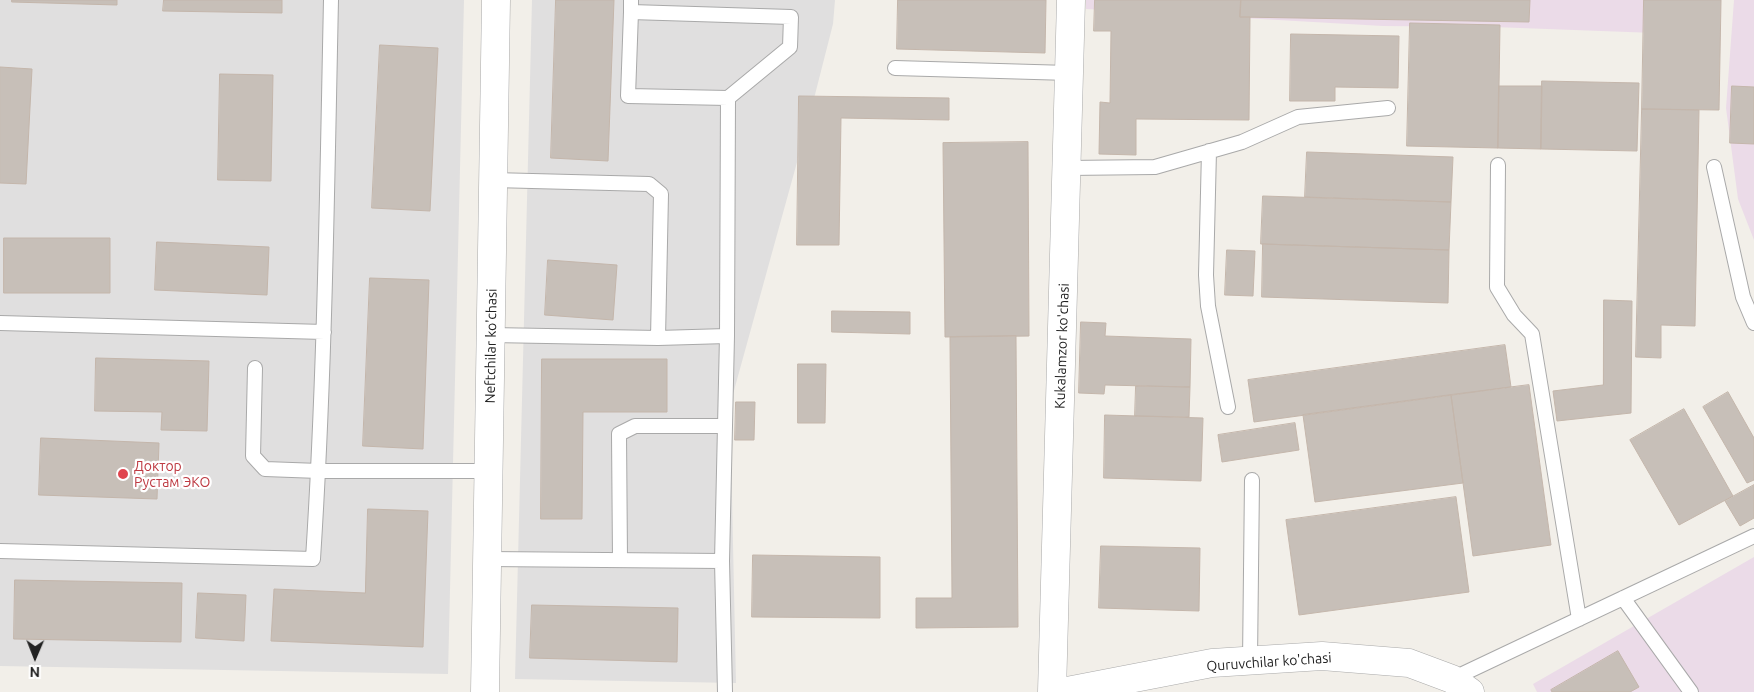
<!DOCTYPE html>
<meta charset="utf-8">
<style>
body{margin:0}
#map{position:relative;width:1754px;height:692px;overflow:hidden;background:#f2efe9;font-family:Ubuntu,sans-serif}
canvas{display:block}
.north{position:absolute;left:10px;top:632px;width:50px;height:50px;-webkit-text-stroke:4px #fff;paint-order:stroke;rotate:181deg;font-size:14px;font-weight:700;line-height:20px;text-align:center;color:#222}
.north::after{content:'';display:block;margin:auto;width:18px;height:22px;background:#222;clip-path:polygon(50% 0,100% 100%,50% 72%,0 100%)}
</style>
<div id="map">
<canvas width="1754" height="692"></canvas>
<div class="north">N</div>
</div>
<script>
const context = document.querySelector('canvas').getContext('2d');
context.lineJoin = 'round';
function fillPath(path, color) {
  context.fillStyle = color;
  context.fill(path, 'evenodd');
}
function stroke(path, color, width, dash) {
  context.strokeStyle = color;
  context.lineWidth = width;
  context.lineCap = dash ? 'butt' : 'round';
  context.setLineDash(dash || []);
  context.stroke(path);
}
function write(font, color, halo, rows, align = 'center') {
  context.font = font + ' Ubuntu,sans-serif';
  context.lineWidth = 4.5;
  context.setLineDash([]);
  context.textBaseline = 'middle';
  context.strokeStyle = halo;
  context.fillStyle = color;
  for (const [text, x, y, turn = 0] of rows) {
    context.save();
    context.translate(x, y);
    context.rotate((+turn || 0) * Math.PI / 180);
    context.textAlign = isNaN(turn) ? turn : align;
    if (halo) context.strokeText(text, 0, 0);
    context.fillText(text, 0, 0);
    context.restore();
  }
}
const residential = new Path2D(`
 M0 0H464L448 674 0 666Z
 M532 0H835L833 24 807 126 730 405 736 683 515 679Z`);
const industrial = new Path2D(`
 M1086 0H1654L1655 33 1493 27 1383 26 1086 9Z
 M1734 0H1754V240L1738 199 1726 108Z
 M1754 557V692H1537L1533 684Z`);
const building = new Path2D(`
 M12 0H117V5L12 2Z
 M164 0H282V13L163 11Z
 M556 0H614L608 161 551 158Z
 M898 0H1046L1045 53 897 49Z
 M1095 0H1241L1240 17H1250L1249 120 1136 119V155L1099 154 1100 102 1110 103 1111 31H1094Z
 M1241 0H1530L1529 22 1240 17Z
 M1644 0H1721L1719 110 1642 109Z
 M1410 23 1500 25 1498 148 1407 146Z
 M1291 34 1399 36 1398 88 1335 87V101H1290Z
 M380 45 438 48 430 211 372 208Z
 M0 67 32 69 26 184 0 183Z
 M220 74 273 75 271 181 218 180Z
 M1542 81 1639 83 1637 151 1541 149Z
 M1499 86H1542L1541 149 1498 148Z
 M1732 86 1754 87V144L1730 143Z
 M799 96 949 98V120L841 118 839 245H797Z
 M1642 109 1699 110 1695 326 1661 325V358L1636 357Z
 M1028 142 1029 336 945 337 943 143Z
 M1307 152 1453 157 1451 202 1305 197Z
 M1263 196 1451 202 1449 250 1261 244Z
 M4 238H110V293H4Z
 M157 242 269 247 267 295 155 290Z
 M1263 244 1449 250 1448 303 1262 297Z
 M1227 250 1255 251 1253 296 1225 295Z
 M548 260 617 265 613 320 545 315Z
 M370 278 429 280 423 449 363 446Z
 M1604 300 1632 301 1631 413 1557 421 1553 391 1603 385Z
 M832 311 910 312V334L832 332Z
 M1081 322 1106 323 1105 336 1191 339 1190 387 1105 385 1104 394 1079 393Z
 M1016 336 1018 627 916 628V598H952L950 337Z
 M1505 345 1511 387 1254 422 1248 380Z
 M96 358 209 361 207 431 161 430 162 412 95 411Z
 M542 359H667V412H583L582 519H541Z
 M798 364H826L825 423H798Z
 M1529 385 1551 545 1473 556 1451 395Z
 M1136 386 1190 387 1189 417 1135 416Z
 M1728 392 1754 438V480L1747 483 1703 407Z
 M1451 395 1463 483 1315 502 1303 415Z
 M736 402H755L754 440H735Z
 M1684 409 1733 496 1679 525 1630 440Z
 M1105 415 1203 418 1201 481 1104 478Z
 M1295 423 1299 450 1222 462 1218 435Z
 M41 438 159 443 157 499 39 495Z
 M1754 485V518L1740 526 1725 501Z
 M1456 497 1469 592 1299 615 1286 520Z
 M368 509 428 511 423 647 271 641 274 589 365 593Z
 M1101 546 1200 548 1199 611 1099 608Z
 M753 555 880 557V618L752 617Z
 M15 580 182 583 181 642 14 639Z
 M198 593 246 595 244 641 196 638Z
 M532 605 678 608 677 662 530 658Z
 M1618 651 1639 687 1630 692H1552L1551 690Z`);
const service = new Path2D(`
 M631 0V12L791 17 790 47 728 98 727 336 722 561 725 692
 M631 12 628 96 728 98
 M895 68 1069 73
 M1209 151 1206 275 1208 306 1228 407
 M1498 165 1497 287 1514 315 1532 334 1579 619
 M1714 167 1743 297 1754 323
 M1067 168 1155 167 1242 142 1298 117 1388 108
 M493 180 649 184 661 194 658 338
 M0 323 324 332
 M491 335 658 338 727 336
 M255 368 253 456 265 469 319 471H489
 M0 551 313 559C325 373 327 187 331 0
 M487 559 722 561
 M620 560 619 434 635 426H725
 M1623 598 1691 692
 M1250 661 1252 480
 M1452 679 1754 536`);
const minor = new Path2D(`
 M1052 692 1071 0
 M1062 692 1212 663 1322 656 1409 663 1452 679 1470 692`);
const tertiary = new Path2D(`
 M485 692 496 0`);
const markers = [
 [123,474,6,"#e0444e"]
];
const streetNames = [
 ["Neftchilar ko'chasi",491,346,-89],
 ["Kukalamzor ko'chasi",1062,346,-88],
 ["Quruvchilar ko'chasi",1269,662,-4]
];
const healthNames = [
 ["Доктор",134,466],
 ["Рустам ЭКО",134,482]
];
fillPath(residential, '#e0dfdf');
fillPath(industrial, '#ebdbe8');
fillPath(building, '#c7bfb8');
stroke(building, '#c4b6ab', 1);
stroke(service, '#a9a9a9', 16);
stroke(minor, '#a9a9a9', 29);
stroke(tertiary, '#a9a9a9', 29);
stroke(service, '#fff', 14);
stroke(minor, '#fff', 28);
stroke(tertiary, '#fff', 28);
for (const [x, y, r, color] of markers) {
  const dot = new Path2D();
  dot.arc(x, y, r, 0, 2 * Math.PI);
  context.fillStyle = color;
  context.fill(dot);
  stroke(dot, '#fff', 2);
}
write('14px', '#222', '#fff', streetNames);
write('14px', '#be3a42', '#fff', healthNames, 'left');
</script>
